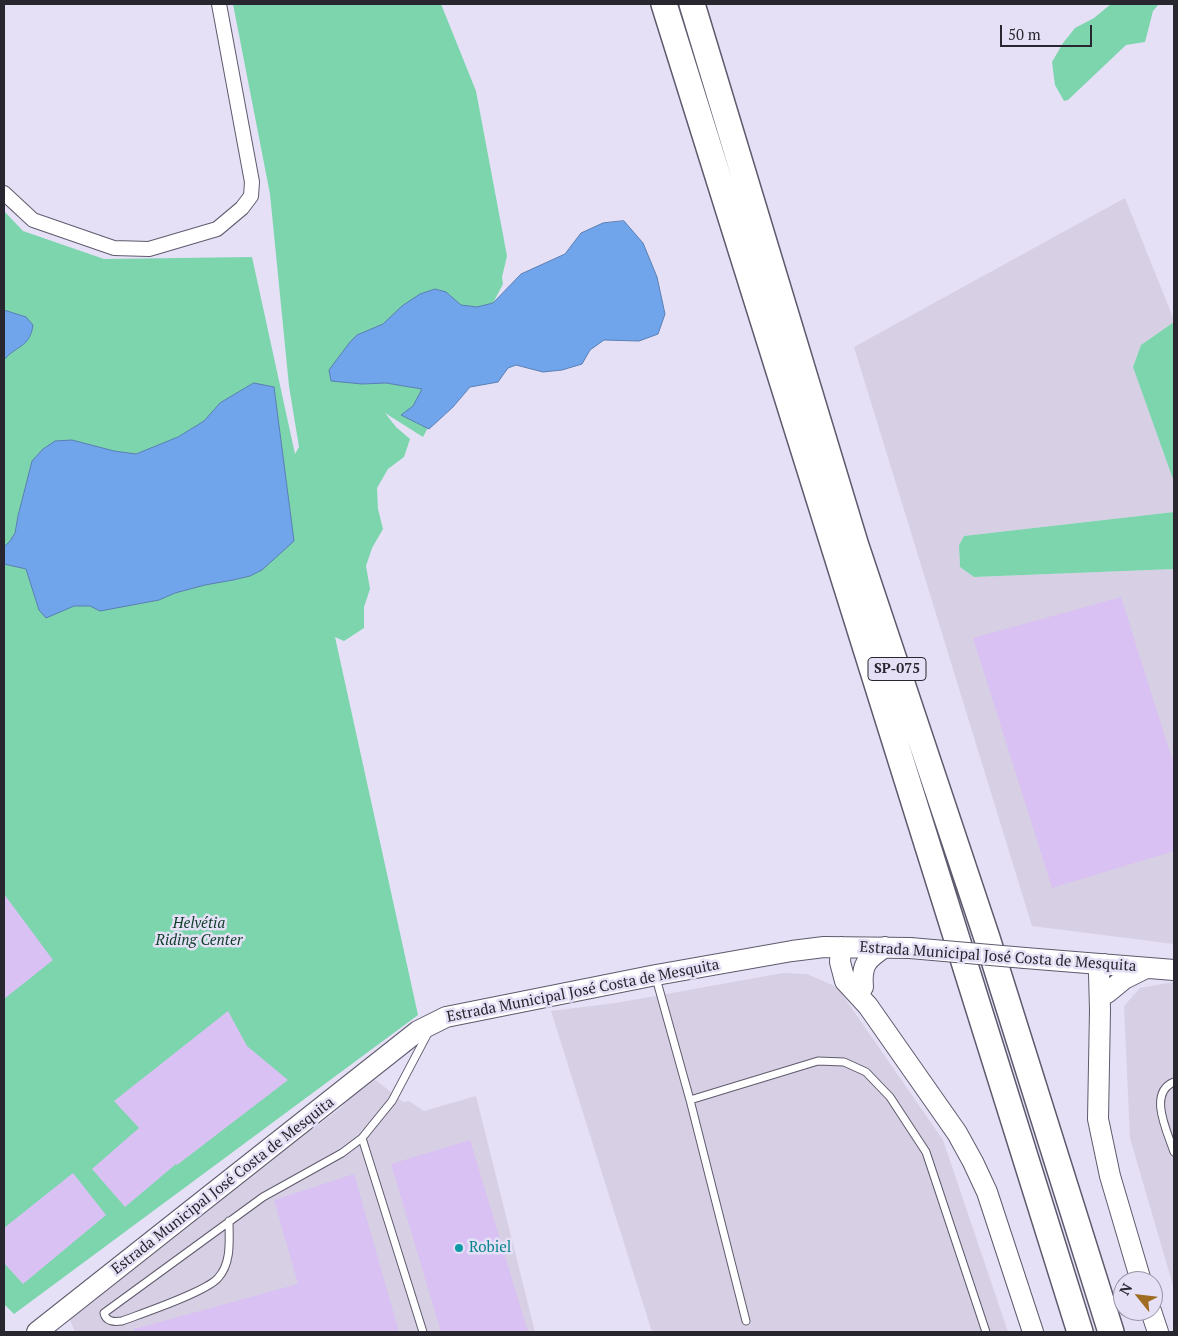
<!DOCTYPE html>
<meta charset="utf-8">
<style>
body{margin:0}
#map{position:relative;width:1178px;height:1336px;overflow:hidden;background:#e5e0f6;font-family:"PT Serif",serif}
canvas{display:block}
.frame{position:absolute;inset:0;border:5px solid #28262e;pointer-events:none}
.north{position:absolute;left:1113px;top:1271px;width:50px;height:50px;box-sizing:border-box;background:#e5e0f6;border:1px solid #9996a6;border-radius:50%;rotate:299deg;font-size:14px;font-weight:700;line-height:20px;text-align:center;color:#28262e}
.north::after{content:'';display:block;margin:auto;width:18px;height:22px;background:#9f6c22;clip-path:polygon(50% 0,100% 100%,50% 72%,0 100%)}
.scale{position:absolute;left:1000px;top:25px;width:92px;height:22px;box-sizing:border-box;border:2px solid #28262e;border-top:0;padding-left:6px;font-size:15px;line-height:18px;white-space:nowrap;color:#28262e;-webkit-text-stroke:4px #e5e0f6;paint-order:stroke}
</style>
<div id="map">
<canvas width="1178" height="1336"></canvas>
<div class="frame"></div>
<div class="north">N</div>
<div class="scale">50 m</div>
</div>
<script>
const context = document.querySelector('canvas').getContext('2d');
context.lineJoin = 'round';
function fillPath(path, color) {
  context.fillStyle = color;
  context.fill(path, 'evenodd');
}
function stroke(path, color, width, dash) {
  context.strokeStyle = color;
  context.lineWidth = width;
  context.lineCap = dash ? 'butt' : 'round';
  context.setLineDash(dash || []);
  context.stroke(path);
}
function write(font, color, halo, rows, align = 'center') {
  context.font = font + ' "PT Serif",serif';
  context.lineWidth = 5;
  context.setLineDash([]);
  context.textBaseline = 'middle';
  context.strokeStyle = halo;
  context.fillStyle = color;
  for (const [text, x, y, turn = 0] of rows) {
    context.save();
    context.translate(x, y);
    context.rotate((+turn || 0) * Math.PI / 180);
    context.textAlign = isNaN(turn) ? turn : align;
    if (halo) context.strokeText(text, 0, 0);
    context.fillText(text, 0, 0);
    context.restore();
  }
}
const industrial = new Path2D(`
 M1125 198 1174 320V322L1141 345 1133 366 1174 482V512L964 536 959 545 960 567 974 577 1174 569V944L1032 926 854 347Z
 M783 973 807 974 837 987 943 1140 1008 1332H652L551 1011 616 1003Z
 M1174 982V1289L1130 1138 1124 1006 1140 988Z
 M372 1077 403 1102 409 1101 424 1111 476 1096 535 1332H75L68 1315 307 1128 313 1129 343 1106 345 1099Z`);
const green = new Path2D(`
 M233 4H441L476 91 507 256 502 277 503 284 423 437 385 413 396 427 410 439 404 457 388 469 377 488 378 509 383 529 372 548 366 566 370 589 364 607V628L344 641 335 637 418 1015 14 1314 4 1304V211L23 231 104 259 252 257 295 454 299 447 289 386 270 194Z
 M1111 4H1159L1153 11 1145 42 1126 45 1068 100 1064 101 1055 85 1052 62 1063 43 1075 28 1094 18Z
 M1174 322V482L1133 367 1141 345Z
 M1174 512V569L974 577 960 567 959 545 964 536Z`);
const water = new Path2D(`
 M624 221 643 243 657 277 665 314 658 334 639 341 604 340 590 350 582 364 562 370 543 372 516 365 508 368 498 382 470 387 453 407 429 429 401 415 413 406 422 389 386 383 362 384 331 381 329 370 350 342 357 335 383 324 402 306 420 294 435 289 446 292 461 305 477 307 493 303 521 274 565 254 581 233 603 223Z
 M4 310 26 317 33 325C30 348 16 345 4 360Z
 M254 383 274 387 294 541 262 570 250 576 233 580 205 585 175 593 159 600 100 611 90 606H74L46 618 39 610 26 569 4 564V547L10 541 15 533 18 516 32 461 43 449 55 441 72 440 114 451 136 454 178 437 204 421 220 403Z`);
const building = new Path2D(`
 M1121 597 1174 765V851L1052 888 973 638Z
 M4 894 53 960 4 999Z
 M228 1011 247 1046 288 1080 177 1165 176 1164 125 1207 92 1169 139 1128 114 1101Z
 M470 1140 528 1332H441L391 1164Z
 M73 1173 106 1215 23 1284 4 1263V1228Z
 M354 1174 399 1332H134V1329L298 1284 274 1200Z`);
const lane = new Path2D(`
 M656 978 690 1100 746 1321
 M1174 1082C1147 1093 1168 1133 1174 1152
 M690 1100 818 1061 844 1062 866 1072 890 1097 926 1152 986 1332
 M362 1138 423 1332
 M229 1221C229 1239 232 1263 218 1278 206 1292 143 1313 122 1321 114 1322 106 1322 104 1313L263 1197 342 1153 362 1138 392 1101 429 1031`);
const street = new Path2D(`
 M4 193 33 220 114 248 149 249 217 229 242 208 251 196 252 182 219 4`);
const secondary = new Path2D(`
 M841 947 840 962 845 981 868 1006 957 1133 973 1162 987 1192 1033 1332
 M1025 958 1174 970
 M1104 964 1099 974 1100 1010 1098 1119 1110 1176 1141 1281
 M863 987C861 964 867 959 885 947
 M1107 993 1124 979 1146 968
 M1151 1311 1158 1332
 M37 1332 418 1031 446 1017 656 975 792 951 824 947 910 948`);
const highway = new Path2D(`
 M664 4 1080 1332
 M692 4 856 546 987 938 1111 1332`);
const secondaryBridge = new Path2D(`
 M910 948 1025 958`);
const markers = [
 [459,1248,5,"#0f9aa8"]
];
const shields = [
 [897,669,58]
];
const shieldNames = [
 ["SP-075",897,669]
];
const parkNames = [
 ["Helvétia",199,924],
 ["Riding Center",199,941]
];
const streetNames = [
 ["Estrada Municipal José Costa de Mesquita",998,957,4],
 ["Estrada Municipal José Costa de Mesquita",583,991,-11],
 ["Estrada Municipal José Costa de Mesquita",223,1186,-38]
];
const cultureNames = [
 ["Robiel",469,1248]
];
fillPath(industrial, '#d7cfe3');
fillPath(green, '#7cd5ad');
fillPath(water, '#70a5ec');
stroke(water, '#5a7fb3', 1);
fillPath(building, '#d9c2f3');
stroke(lane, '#5f5a6d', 9);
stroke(street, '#5f5a6d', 16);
stroke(secondary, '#5f5a6d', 22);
stroke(highway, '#5f5a6d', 28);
stroke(lane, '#fff', 7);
stroke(street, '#fff', 14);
stroke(secondary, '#fff', 20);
stroke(highway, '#fff', 25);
stroke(secondaryBridge, '#5f5a6d', 22, []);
stroke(secondaryBridge, '#fff', 20);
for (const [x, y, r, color] of markers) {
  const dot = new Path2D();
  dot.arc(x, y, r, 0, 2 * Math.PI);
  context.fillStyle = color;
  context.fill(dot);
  stroke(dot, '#e5e0f6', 2);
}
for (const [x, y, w] of shields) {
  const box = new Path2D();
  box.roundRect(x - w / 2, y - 11.5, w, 23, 4);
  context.fillStyle = '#e5e0f6';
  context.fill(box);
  stroke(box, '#28262e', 1);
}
write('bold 14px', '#28262e', null, shieldNames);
write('italic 15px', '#12402d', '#e5e0f6', parkNames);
write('15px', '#28262e', '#e5e0f6', streetNames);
write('15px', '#0d838f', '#e5e0f6', cultureNames, 'left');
</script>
